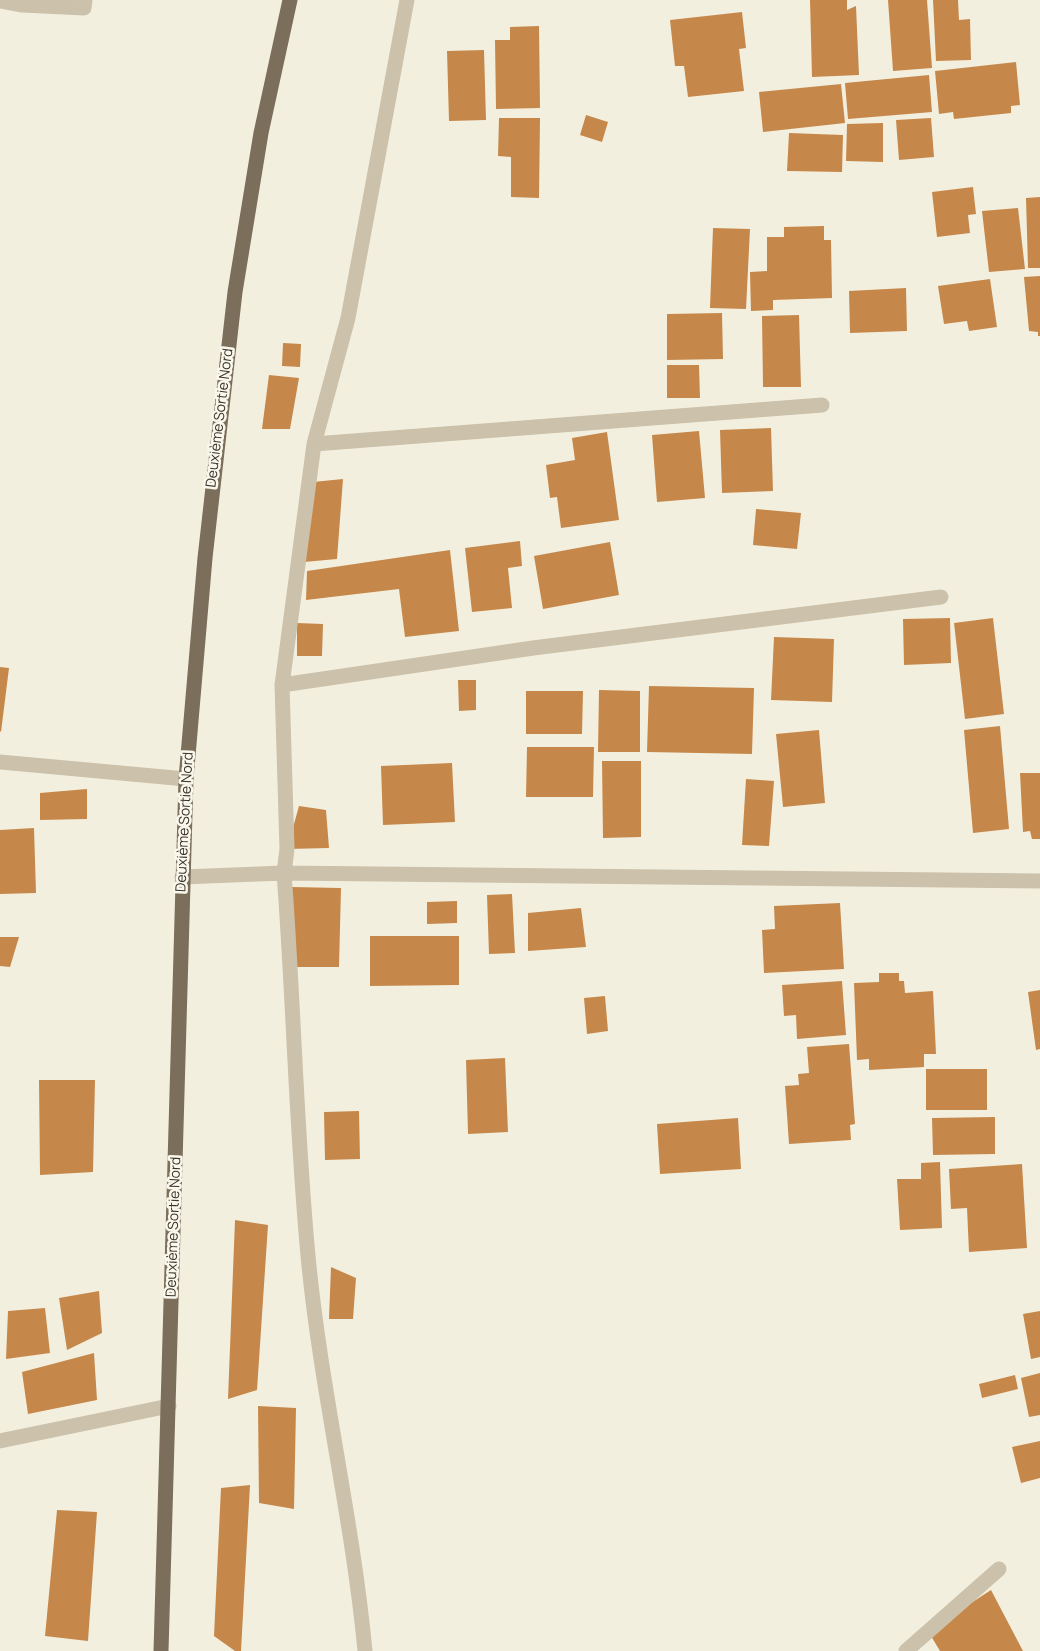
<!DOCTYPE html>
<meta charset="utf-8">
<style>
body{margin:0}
canvas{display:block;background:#f3efdf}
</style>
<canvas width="1040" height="1651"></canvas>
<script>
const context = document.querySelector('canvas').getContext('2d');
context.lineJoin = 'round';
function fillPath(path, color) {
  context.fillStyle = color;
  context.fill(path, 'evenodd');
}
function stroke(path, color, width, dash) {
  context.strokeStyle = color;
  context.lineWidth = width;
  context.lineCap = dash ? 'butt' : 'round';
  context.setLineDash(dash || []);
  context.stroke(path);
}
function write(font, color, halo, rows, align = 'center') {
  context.font = font + ' Manrope,sans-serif';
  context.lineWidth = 5;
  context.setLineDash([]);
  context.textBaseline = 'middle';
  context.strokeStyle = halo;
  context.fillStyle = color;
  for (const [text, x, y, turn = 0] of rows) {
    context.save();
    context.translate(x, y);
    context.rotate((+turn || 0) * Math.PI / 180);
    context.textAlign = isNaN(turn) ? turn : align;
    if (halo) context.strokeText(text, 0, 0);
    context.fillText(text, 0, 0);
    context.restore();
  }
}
const building = new Path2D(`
 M810 0H847V10L856 6 859 75 812 77Z
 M888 0H927L932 68 893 71Z
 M933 0H958L959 20 970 19 971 60 936 61Z
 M742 12 746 48 739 49 744 91 688 97 684 66H675L670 20Z
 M539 26 540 108 496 109 495 40H510V27Z
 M484 50 486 120 449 121 447 51Z
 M1016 62 1020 105 1011 106V113L954 119 953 112 939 114 935 71Z
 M929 75 932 112 848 119 845 83Z
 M841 84 845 123 763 132 759 92Z
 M586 115 608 122 602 142 580 135Z
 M499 118H540L539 198 511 197V157L498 156Z
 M931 118 934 157 899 160 896 120Z
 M883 123V162L846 161 847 124Z
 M789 133 843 135 842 172 787 171Z
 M973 187 976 214 968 215 970 233 937 237 932 192Z
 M1040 197V268H1028L1026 198Z
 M1018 208 1025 269 989 272 982 211Z
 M824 226V240H831L832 298 773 300V310L751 311 750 272 767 271V237H784V227Z
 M713 228 750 229 746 309 710 308Z
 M1040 276V336H1038V332L1029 331 1024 277Z
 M990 279 997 327 969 331 967 321 944 324 938 286Z
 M906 288 907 331 850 333 849 291Z
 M722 313 723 359 667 360V314Z
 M799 315 801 387H763L762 316Z
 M283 343 301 344 300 367 282 366Z
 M667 365H699L700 398H667Z
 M269 375 299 378 290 429H262Z
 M771 428 773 491 722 493 720 430Z
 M699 431 705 498 657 502 652 435Z
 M607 432 619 520 561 528 557 497 550 498 546 465 575 460 572 438Z
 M343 479 337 559 304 562 313 482Z
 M756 509 801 513 797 549 753 545Z
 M520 541 522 566 508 568 512 608 472 612 465 548Z
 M610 542 619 595 543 609 534 556Z
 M450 550 459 631 405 637 399 589 306 600 307 571Z
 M950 618 951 663 904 665 903 619Z
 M993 618 1004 714 965 719 954 623Z
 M297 623 323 624 322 656H297Z
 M774 637 834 639 832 702 771 700Z
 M0 667 9 668 1 732 0 731Z
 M458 680H476V710L459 711Z
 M649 686 754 688 752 754 647 752Z
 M599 690 640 691V752H598Z
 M526 691H583L582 734H526Z
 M1000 726 1009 829 973 833 964 730Z
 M819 730 825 803 783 807 776 734Z
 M527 747H594L593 797H526Z
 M602 761H641V837L603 838Z
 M452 763 455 822 383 825 381 766Z
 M1020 773H1040V839H1032L1030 831 1023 832Z
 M746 779 774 781 769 846 742 845Z
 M87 789V819L40 820V793Z
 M299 806 326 810 329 848 287 849Z
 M34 828 36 893 0 894V830Z
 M292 887 341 888 339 967H291Z
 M512 894 515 953 489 954 487 895Z
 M457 901V923L427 924V902Z
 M840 903 844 969 764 973 762 930 775 929 774 906Z
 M581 908 586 947 528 951V913Z
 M370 936H459V985L370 986Z
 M0 937H19L10 967 0 966Z
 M879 973H899V981H904L905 993 933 991 936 1054H924V1067L869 1070V1059L857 1060 854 983 879 982Z
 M842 981 846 1035 797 1039 796 1015 784 1016 782 985Z
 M1040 990V1049L1036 1050 1028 992Z
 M605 996 608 1031 587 1034 584 998Z
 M849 1044 855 1124 850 1125 851 1140 789 1144 785 1086 799 1085 798 1074 809 1073 807 1047Z
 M505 1058 508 1132 468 1134 466 1060Z
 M926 1069H987V1110H926Z
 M39 1080H95L93 1172 40 1175Z
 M359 1111 360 1159 325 1160 324 1112Z
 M995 1117V1154L933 1155 932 1118Z
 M738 1118 741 1169 660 1174 657 1124Z
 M940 1162 942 1228 900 1230 897 1179H921V1163Z
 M1022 1164 1027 1248 969 1252 967 1208 951 1209 949 1169Z
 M235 1220 268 1225 257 1390 228 1399Z
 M331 1267 356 1278 353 1319H329Z
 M99 1291 102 1333 67 1350 59 1298Z
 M45 1308 50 1353 6 1359 8 1311Z
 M1040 1311V1357L1031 1359 1023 1314Z
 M94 1353 97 1400 28 1414 22 1372Z
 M1040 1373V1415L1029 1417 1021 1378Z
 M1015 1375 1018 1389 982 1398 979 1384Z
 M258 1406 296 1408 294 1509 259 1503Z
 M1040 1441V1478L1021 1483 1012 1447Z
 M250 1485 241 1651H235L214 1636 221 1488Z
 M57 1510 97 1512 88 1641 45 1636Z
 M991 1590 1023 1651H940L928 1631Z`);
const minor = new Path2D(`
 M0 1 22 5 84 8 85 0
 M314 444 822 405
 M282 685 533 648 941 597
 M0 762 186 779
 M182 877 284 873 1040 881
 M0 1441 169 1406
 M365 1651C353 1522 322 1395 309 1266 296 1135 294 1004 284 873L287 849 282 685 314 444 348 318 407 0
 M906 1651 999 1569`);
const major = new Path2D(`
 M161 1651 186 779 205 558 235 292 261 133 290 0`);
const streetNames = [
 ["Deuxième Sortie Nord",220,418,-83],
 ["Deuxième Sortie Nord",185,822,-87],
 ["Deuxième Sortie Nord",174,1227,-88]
];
fillPath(building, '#c6884a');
stroke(minor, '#ccc2ab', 15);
stroke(major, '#7b6e5b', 15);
write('14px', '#39332a', '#faf8ec', streetNames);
</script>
